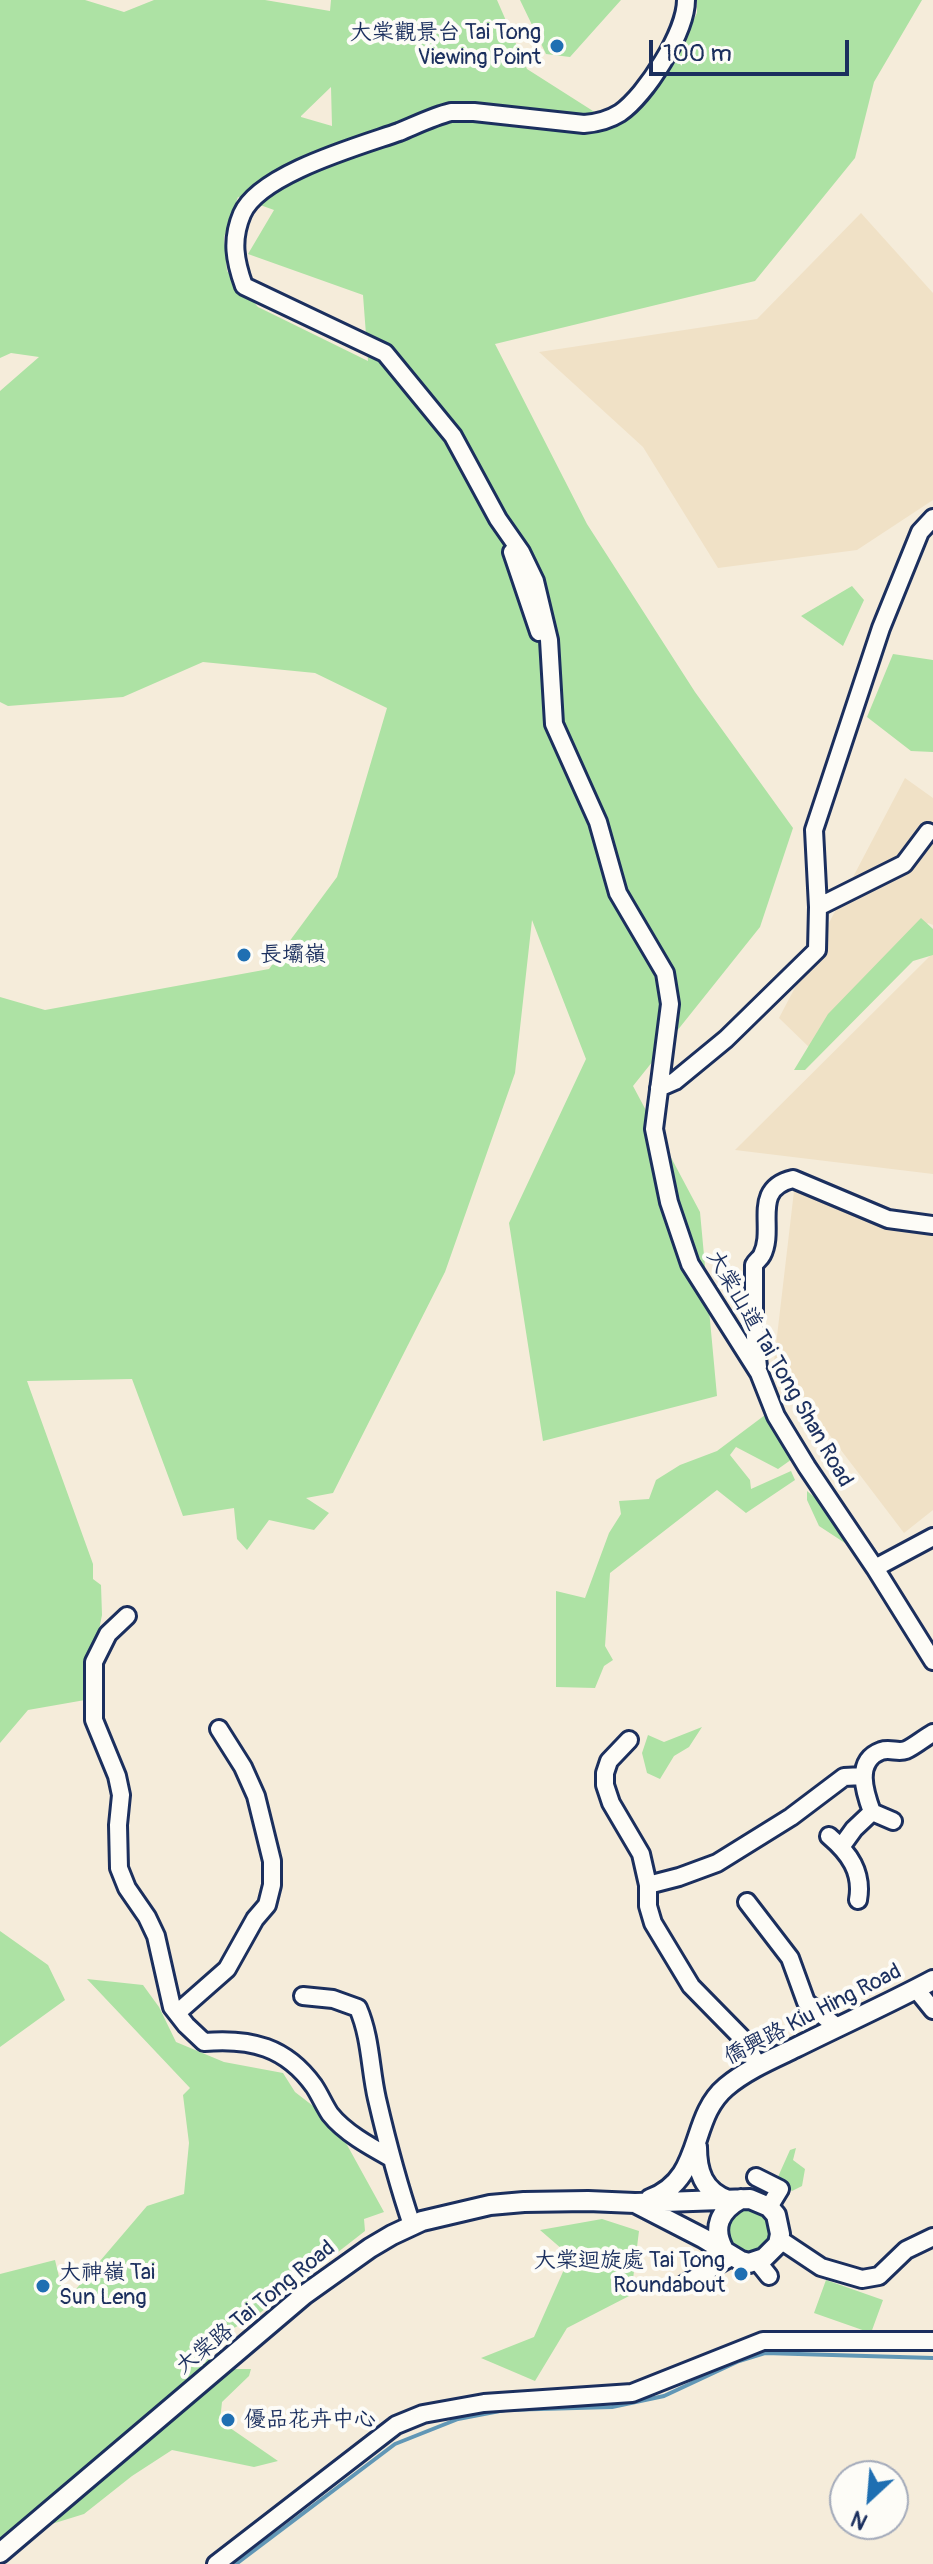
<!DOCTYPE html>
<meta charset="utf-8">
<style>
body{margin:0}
#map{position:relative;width:933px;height:2564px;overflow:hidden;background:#f5ecda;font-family:Pangolin,sans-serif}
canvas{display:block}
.north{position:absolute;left:829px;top:2460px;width:80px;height:80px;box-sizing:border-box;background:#fdfcf7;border:2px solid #a3aaba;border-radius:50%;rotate:206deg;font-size:22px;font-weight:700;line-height:32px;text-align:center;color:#1b2f5e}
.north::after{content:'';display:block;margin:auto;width:28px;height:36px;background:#1f6fb2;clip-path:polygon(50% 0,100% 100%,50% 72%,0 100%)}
.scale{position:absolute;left:649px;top:40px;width:200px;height:36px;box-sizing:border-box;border:4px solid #1b2f5e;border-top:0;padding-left:10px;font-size:24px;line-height:28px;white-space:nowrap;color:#1b2f5e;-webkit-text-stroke:6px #fdfcf7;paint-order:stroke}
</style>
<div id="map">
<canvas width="933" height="2564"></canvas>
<div class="north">N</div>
<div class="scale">100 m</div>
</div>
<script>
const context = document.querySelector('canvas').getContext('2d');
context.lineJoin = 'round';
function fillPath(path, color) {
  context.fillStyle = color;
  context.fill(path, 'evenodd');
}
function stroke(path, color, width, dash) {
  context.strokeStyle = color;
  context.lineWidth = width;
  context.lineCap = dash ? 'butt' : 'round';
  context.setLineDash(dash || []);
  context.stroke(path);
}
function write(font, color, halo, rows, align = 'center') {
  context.font = font + ' Pangolin,"LXGW WenKai TC",sans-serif';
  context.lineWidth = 8;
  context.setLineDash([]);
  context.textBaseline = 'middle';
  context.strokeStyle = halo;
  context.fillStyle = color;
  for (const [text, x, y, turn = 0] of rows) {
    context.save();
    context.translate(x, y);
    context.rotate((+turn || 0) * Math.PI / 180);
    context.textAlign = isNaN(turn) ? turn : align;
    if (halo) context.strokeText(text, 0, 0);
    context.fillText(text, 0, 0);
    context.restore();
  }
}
const built = new Path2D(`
 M861 213 933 293V500L857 550 718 568 643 447 539 352 757 319Z
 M905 778 933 798V925L928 923 813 1051 779 1018Z
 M933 953V1174L735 1150Z
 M794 1191 933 1233V1510L904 1533 774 1362Z`);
const green = new Path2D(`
 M0 0H85L124 12 154 0H265L330 11 331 0H497L527 69 615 125 635 113 669 68 697 13V0H922L874 82 855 158 755 281 495 344 587 524 695 692 793 828 760 927 633 1086 700 1212 717 1396 543 1441 509 1223 586 1059 532 920 515 1073 445 1272 333 1493 306 1498 329 1513 314 1530 269 1520 247 1550 237 1539 234 1508 183 1516 132 1379 27 1381 93 1564V1579L101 1585 102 1615 85 1700 28 1710 0 1743V997L45 1010 269 969 337 877 387 708 315 673 203 662 123 697 8 706 0 702V391L39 357 11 353 0 358ZM331 87 332 126 301 117V116ZM238 197 274 210 248 254 363 295 368 361 258 307 227 271 224 237Z
 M520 0H621L570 57 546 54Z
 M852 586 864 600 843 646 801 616Z
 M893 654 933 660V752L911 751 867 717Z
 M921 918 933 929V955L913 961 805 1070H794L828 1014Z
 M769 1412 779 1439 795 1457 778 1469 736 1447 730 1455 750 1480 751 1489 791 1471 795 1480 746 1513 717 1490 610 1573 605 1646 613 1660 604 1666 595 1688 556 1687V1591L585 1598 609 1533 621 1514 619 1501 649 1499 656 1480 680 1465 717 1451Z
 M807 1491 835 1514 848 1545 819 1526 807 1500Z
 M702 1727 689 1747 674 1756 660 1779 647 1773 642 1753 648 1735 664 1742Z
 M0 1931 48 1965 65 2000 0 2047Z
 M87 1979 143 1985 159 2007 176 2042 224 2062 283 2073 295 2092 335 2123 384 2212 364 2219 365 2231 256 2316 214 2339 212 2369H251L249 2376 222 2402 220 2421 278 2461 254 2467 172 2450 132 2476 84 2514 0 2540V2274L55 2260 65 2302 147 2206 184 2194 189 2143 183 2095 190 2088Z
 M796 2148 793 2160 805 2169 802 2186 792 2191 777 2179 790 2150Z
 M726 2231a23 23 0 1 1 46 0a23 23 0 1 1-46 0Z
 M602 2219 639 2231 631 2295 567 2328 535 2381 481 2358 534 2337 570 2256 540 2230Z
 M826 2280 883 2300 871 2333 814 2313Z`);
const stream = new Path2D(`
 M236 2564 395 2444 458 2419 505 2410 612 2407 664 2396 739 2361 765 2353 933 2358`);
const minor = new Path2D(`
 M686 0C686 32 646 95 620 113 609 120 597 123 584 124L474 112H451C434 116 416 125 399 132 359 146 259 174 242 214 231 240 235 261 244 286L385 353 453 436 498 519 521 552 535 581 549 640 554 724 598 822 618 893 665 973 670 1004 654 1129 669 1202 690 1264 759 1373 776 1416 807 1467 875 1568 933 1661
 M512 552 539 632
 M818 907 904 864 928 832
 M659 1088 675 1081 726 1039 817 950 818 907 814 830 881 628 920 532 933 518
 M758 1367 754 1327V1265C756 1261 760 1259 762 1255 776 1228 750 1189 793 1179L888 1219 933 1225
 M875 1568 933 1537
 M127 1616 108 1634 94 1662V1720L117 1776 121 1795 118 1825 119 1868 127 1888 147 1917 156 1936 172 2007 186 2025 204 2042C251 2038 286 2047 314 2086 320 2095 324 2105 330 2114 345 2133 371 2147 391 2158
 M629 1740 609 1761 605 1773V1785L611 1803 641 1854 648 1885V1906L653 1923 691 1986 743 2039 758 2066
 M872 1812C865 1793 854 1761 881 1751 890 1748 898 1753 906 1750 915 1746 924 1738 933 1733
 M829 1836C849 1853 863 1872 858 1900
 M841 1847 854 1829 872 1812 893 1821
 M648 1885 679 1877 717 1863 791 1817 844 1777 863 1776
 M747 1902 790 1958 806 2002 837 2027
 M916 1989 933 2010
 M303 1996 333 1999 358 2008C371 2038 370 2069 377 2099 387 2142 398 2184 412 2225
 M177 2013 227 1969 255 1919 267 1905 272 1885V1861L256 1796 243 1767 219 1729
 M756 2177 780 2189 769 2207
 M779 2239 821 2267 862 2279 879 2276 906 2250 933 2237
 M757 2261 769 2276
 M685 2284 731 2257
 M216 2564 396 2425 423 2414 484 2403 632 2393 763 2341H933`);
const tertiary = new Path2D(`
 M697 2147C697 2171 703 2191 728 2200
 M650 2199C705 2178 688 2119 726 2087 746 2070 772 2059 795 2048 841 2025 888 2004 933 1980
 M724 2250C712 2228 719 2211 741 2199
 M0 2553 304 2295 370 2248 392 2235 422 2221 490 2205 524 2202 588 2201 635 2203 750 2199 769 2207 776 2215 780 2234 778 2244 764 2258 749 2263 741 2261 703 2238 635 2203`);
const markers = [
 [557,46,8,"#1f6fb2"],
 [244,955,8,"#1f6fb2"],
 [741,2274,8,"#1f6fb2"],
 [43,2286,8,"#1f6fb2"],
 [228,2420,8,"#1f6fb2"]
];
const poiNames = [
 ["大棠觀景台 Tai Tong",541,33,"right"],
 ["Viewing Point",541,58,"right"],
 ["長壩嶺",260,955],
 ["大棠迴旋處 Tai Tong",725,2261,"right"],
 ["Roundabout",725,2286,"right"],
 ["大神嶺 Tai",59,2273],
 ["Sun Leng",59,2298],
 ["優品花卉中心",244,2420]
];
const streetNames = [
 ["大棠山道 Tai Tong Shan Road",779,1369,60],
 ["僑興路 Kiu Hing Road",813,2015,-27],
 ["大棠路 Tai Tong Road",256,2308,-39]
];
fillPath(built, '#f0e1c6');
fillPath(green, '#ade2a4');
stroke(stream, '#6197b6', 4);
stroke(minor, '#1b2f5e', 22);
stroke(tertiary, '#1b2f5e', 24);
stroke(minor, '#fdfcf7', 16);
stroke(tertiary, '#fdfcf7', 18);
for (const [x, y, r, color] of markers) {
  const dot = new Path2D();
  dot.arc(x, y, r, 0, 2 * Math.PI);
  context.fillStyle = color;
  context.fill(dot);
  stroke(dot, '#fdfcf7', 3);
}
write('22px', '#1b2f5e', '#fdfcf7', poiNames, 'left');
write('22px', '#1b2f5e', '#fdfcf7', streetNames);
</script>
